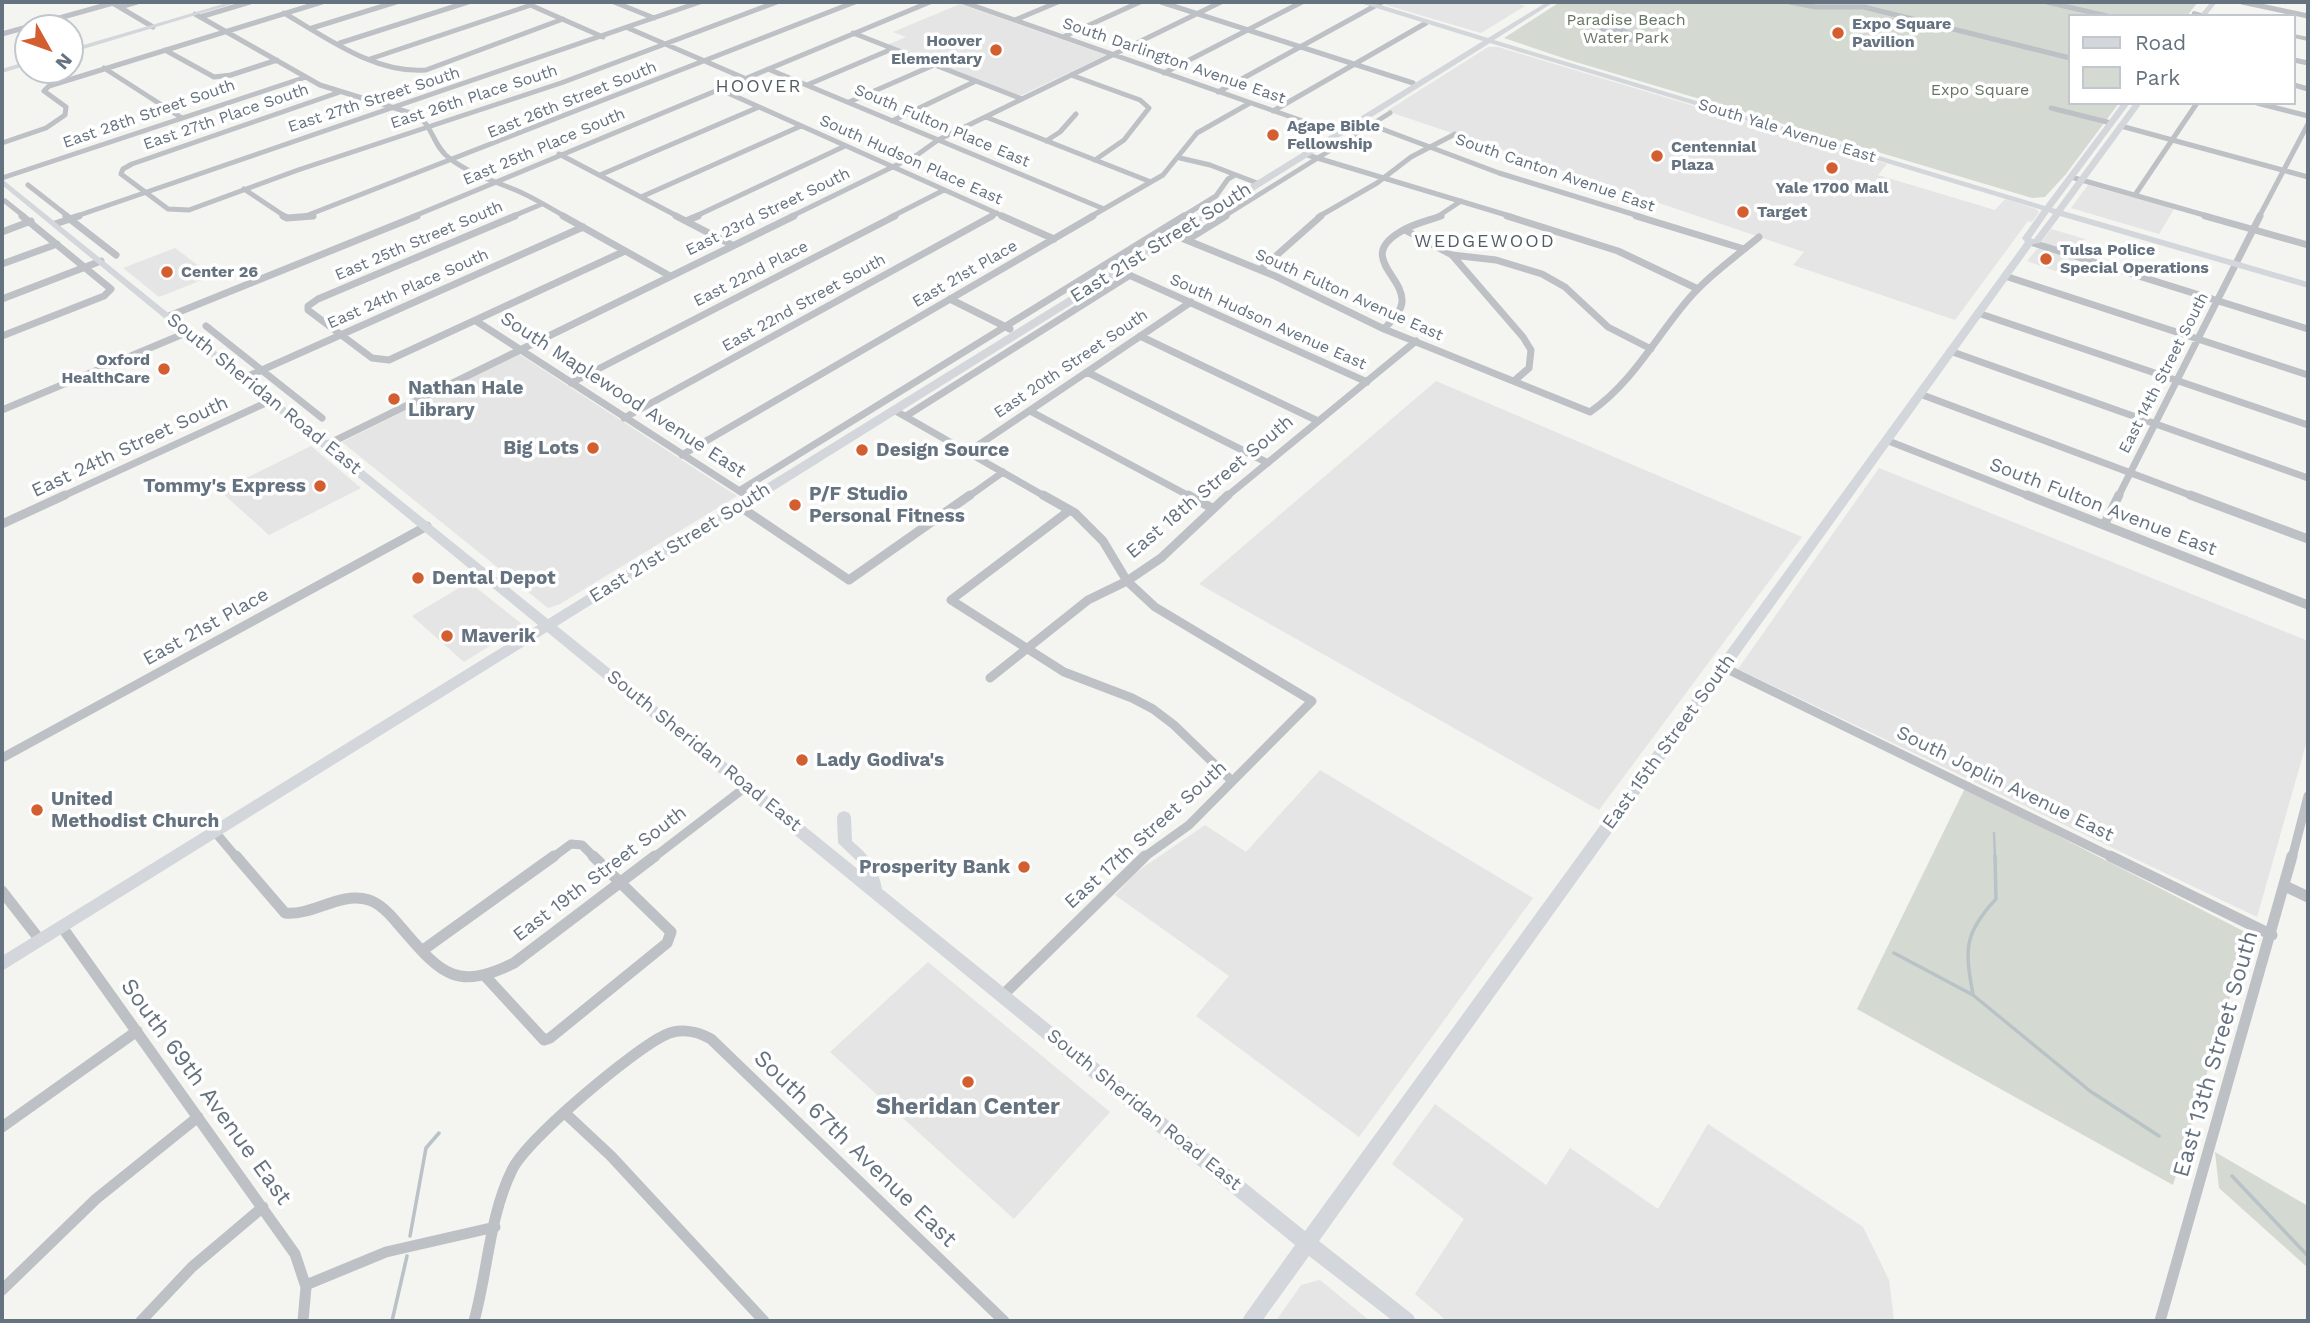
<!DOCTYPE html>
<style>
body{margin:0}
#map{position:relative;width:2310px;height:1323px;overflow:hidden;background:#f4f4f0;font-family:"Work Sans",sans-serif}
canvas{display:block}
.frame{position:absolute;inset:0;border:4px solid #65727f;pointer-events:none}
.legend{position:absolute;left:2068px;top:14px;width:228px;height:91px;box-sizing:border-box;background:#fff;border:2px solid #c1c7cc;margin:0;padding:9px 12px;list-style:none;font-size:21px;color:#65727f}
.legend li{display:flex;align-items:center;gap:14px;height:35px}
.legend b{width:35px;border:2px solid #c1c7cc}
.north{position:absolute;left:14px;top:14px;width:70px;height:70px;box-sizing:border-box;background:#fff;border:2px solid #c1c7cc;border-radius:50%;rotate:130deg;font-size:19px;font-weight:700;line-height:28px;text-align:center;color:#65727f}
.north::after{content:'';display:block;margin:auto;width:24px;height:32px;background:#d35e30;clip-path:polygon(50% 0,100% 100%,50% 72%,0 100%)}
</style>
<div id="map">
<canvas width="2310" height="1323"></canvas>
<div class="frame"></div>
<ul class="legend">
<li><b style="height:9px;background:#d3d7db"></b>Road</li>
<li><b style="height:19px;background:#d4dad2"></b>Park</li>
</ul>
<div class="north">N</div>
</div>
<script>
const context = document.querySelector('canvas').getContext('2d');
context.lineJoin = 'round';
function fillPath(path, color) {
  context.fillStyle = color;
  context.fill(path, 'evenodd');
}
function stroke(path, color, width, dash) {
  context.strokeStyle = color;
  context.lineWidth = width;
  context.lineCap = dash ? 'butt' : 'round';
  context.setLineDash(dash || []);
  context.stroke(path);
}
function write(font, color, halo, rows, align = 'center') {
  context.font = font + ' "Work Sans",sans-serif';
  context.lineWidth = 7;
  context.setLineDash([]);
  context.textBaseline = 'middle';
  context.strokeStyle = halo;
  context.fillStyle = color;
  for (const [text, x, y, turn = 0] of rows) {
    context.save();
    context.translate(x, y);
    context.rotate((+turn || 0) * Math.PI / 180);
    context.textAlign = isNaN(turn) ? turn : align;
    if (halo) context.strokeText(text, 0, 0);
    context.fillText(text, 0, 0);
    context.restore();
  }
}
const built = new Path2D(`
 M1388 2H1511L1525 6 1481 33 1383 4Z
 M960 4 1106 55 1020 96 887 45 906 37 893 32Z
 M1488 47H1498L1887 164 1878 175 1995 210 2005 199 2036 209 2039 212 2032 222 2028 221 1955 320 1793 265 1804 252 1387 111Z
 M2088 185 2174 209 2159 234 2071 208Z
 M2051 229 2085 239 2075 254 2046 245 2042 241Z
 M175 248 212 276 159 297 123 268Z
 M2042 248 2075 258 2064 274 2027 261 2037 249Z
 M519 354 737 496 560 604 548 608 342 442Z
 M1436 381 1802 537 1599 810 1199 584Z
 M311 446 361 488 269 535 220 491Z
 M1879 468 2308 641V737L2257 917 1738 669Z
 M469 582 523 625 464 662 412 616Z
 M1320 770 1533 898 1359 1137 1196 1016 1229 976 1115 895 1135 873 1205 825 1246 852Z
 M928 962 1110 1112 1014 1219 830 1052Z
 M1435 1104 1546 1185 1570 1148 1658 1209 1708 1124 1863 1227 1889 1280 1894 1320 1447 1321 1415 1294 1464 1219 1392 1164Z
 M1320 1280 1365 1317 1370 1321H1276L1301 1285Z`);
const green = new Path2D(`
 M1560 2H2198L2187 16H2070V103H2119L2066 174 2045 197 2032 198 1569 60 1504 38Z
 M1965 788 2249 934 2173 1185 1857 1009Z
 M2215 1152 2308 1206V1268L2219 1188Z`);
const water = new Path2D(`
 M1612 24 1645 37 1636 43 1594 35 1600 28Z`);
const streamFar1 = new Path2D(`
 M1994 833 1995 858`);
const stream = new Path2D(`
 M1894 953 1973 995 2090 1091 2159 1136
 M1973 995C1965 950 1963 934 1996 899L1995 856
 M2232 1176 2308 1256
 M410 1236 426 1148 439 1133
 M392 1321 407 1256`);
const minorFar3 = new Path2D(`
 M111 2 153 27
 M614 2 654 18
 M963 2 1337 133
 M1161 2 1413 83
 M1790 2 1815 7H1864L2070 58
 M2047 2 2107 16
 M2242 2 2308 16
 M528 4 603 37
 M120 7 137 2
 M284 13C327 38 375 74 426 70L563 19
 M195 14 320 85 417 115C433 126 433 146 449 158 470 174 494 181 518 191 534 198 550 208 566 217
 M200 17 250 2
 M1015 20 1058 2
 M312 28 396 2
 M628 28 744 78
 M853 33 1022 99
 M2 34 113 3
 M1063 37 1140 2
 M340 43 468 2
 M165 50 214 77 231 75 277 60
 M370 59 531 5
 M2294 60 2308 63
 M104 68 182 118
 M768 69 1104 209
 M1164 73 1302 2
 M1071 75 1140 100 1149 108 1124 140 1095 160
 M807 85 892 49
 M2294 85 2308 89
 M719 89 1005 217
 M340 92 132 164 123 169 121 174 168 209 189 210 298 170 561 83 777 2
 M1218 92 1382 2
 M849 102 934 65
 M2257 103 2308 116
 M2051 108 2111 123
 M1273 111 1426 23
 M986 117 1151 182
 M1358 120 1499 173 1642 217
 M892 121 976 81
 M2121 126 2308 177
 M1046 141 1060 132 1076 114
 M2 143 46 128 65 115 66 107 44 91 49 86 322 2
 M559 154 679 217
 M1304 154 1513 217
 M1180 158 1210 165 1257 183
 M600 175 759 107
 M2071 177 2211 217
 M2 178 306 77
 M28 185 69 217
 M244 189 286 217
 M2135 195 2197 103
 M641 197 801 126
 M5 201 25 217
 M74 217 700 2
 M303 217 855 2
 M412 217 930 2
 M511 217 542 204
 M694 217 845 146
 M790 217 917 155 938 140 1221 2
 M891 217 944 190
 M989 217 997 213
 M1090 217 1163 175 1197 133 1250 103
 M1182 217 1216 196 1228 179 1235 175
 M1223 217 1390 113
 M1318 217 1377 183 1411 157 1455 134
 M1437 217 1461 201
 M2259 217 2308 124`);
const minorFar2 = new Path2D(`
 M66 216 116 255
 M283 216 287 218 313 216
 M515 216 318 299 308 306V310L372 358 389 360 625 251
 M563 216 670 276
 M676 216 732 245
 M1002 216 1054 239
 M1507 216 1618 251 1698 289
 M1636 216 1744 249
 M2205 216 2308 245
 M686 221 698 216
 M55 224 79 216
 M1405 230 1452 255 1496 260 1542 274 1565 287 1608 327 1651 349
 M2 232 31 221
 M1174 235 1275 276 1384 329 1590 412C1632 383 1654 340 1686 302 1707 277 1734 258 1759 237
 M1187 240 1226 216
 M2030 242 2308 329
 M1452 255 1523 337 1531 350 1529 368 1514 381
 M2 264 57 244
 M1118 270 1367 382
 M1260 270 1321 216
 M2005 276 2308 375
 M2 299 101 261
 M950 299 1010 329
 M1978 313 2308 425
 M169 316 417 216
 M476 321 744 494
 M206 326 322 418
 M1384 329C1391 321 1401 313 1402 302 1404 276 1358 257 1400 232 1412 224 1427 221 1441 216
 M2 336 104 296 111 289 22 216
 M1140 336 1318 421
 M1950 351 2308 478
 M1087 372 1268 463
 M244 378 583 227
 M571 383 895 216
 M1920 394 2195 497
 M2 410 188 332
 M894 410 1046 497
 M1030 411 1191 497
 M906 416 1130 275
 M624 418 992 216
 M1886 440 2031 497
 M326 445 794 216
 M968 452 1191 302
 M682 455 1093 216
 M739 491 1184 216
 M61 497 272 400
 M968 497 1003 472
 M1226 497 1416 341
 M2118 497 2260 216`);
const minorFar1 = new Path2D(`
 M1043 495 1075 513 1103 541 1127 581 1155 607 1312 701 1189 825 1143 858
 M1188 495 1212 508
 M2027 495 2308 605
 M2190 495 2308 539
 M739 506 849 580 970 495
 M1070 510 951 600 1064 672 1132 698 1153 709 1174 725 1232 781
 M2 524 65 495
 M2104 525 2119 495
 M1723 667 2114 858
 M990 678 1088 600 1127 581 1161 558 1228 495
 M2 758 427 526
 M215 832 237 858
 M552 858 571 844 582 845 595 858
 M653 858 747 786
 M2292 858 2308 796`);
const minor = new Path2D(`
 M236 856 285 913C313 916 340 891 369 900 381 904 390 914 398 924 438 969 452 994 514 963L655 856
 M2110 856 2272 935
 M2285 886 2308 897
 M2 891 40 940
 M62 927 295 1254 306 1287 303 1321
 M423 950 554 856
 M486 977 544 1040 550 1038 667 943 671 932 593 856
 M1003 995 1145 856
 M566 1114 611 1156 764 1321
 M2 1127 137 1031
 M306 1285 386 1252 495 1227
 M2 1290 96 1199 198 1117
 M141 1321 192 1267 263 1207
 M474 1321C488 1271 489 1217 512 1170 527 1139 633 1050 665 1035 680 1028 697 1031 711 1039L1004 1321
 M2160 1321 2292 856`);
const tertiary = new Path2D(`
 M2194 11 2208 15 2209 16 2192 14V12Z
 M2294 34 2308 37V41L2294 38Z`);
const secondary = new Path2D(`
 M230 2H239L70 53V49Z
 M1357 2H1367L1384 6 1488 38 1547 2H1554L1494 40 2045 206 2122 103H2130L2052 208 2056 209 2134 103H2142L2063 211 2308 282V288L2060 216 2040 243 2033 244 1319 1241 1413 1315 1416 1321H1393L1309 1256 1262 1321H1242L1245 1315 1295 1245 547 632 2 971V956L538 625 2 185V179L548 619 1483 41ZM1490 43 2042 210 2022 238 2025 242 1305 1231 882 889C878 867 868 854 852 841L851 817 849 813 844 811 839 813 837 817 838 843 858 862 865 875 557 626ZM2049 212 2053 214 2034 239H2032L2031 238Z
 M2211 2H2217L2206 16H2199Z
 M28 61V65L2 73V69Z`);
const markers = [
 [1838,33,7,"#d35e30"],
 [996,50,7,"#d35e30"],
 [1273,135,7,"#d35e30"],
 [1657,156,7,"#d35e30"],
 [1832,168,7,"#d35e30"],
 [1743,212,7,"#d35e30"],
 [2046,259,7,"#d35e30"],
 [167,272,7,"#d35e30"],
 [164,369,7,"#d35e30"],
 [394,399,7,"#d35e30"],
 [593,448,7,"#d35e30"],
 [862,450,7,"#d35e30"],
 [320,486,7,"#d35e30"],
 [795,505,7,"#d35e30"],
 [418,578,7,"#d35e30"],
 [447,636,7,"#d35e30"],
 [802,760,7,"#d35e30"],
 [37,810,7,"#d35e30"],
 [1024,867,7,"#d35e30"],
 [968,1082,7,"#d35e30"]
];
const farParknames = [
 ["Paradise Beach",1626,20],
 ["Water Park",1626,38],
 ["Expo Square",1980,90]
];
const farPoinames = [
 ["Expo Square",1852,24],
 ["Pavilion",1852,42],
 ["Hoover",982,41,"right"],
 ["Elementary",982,59,"right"],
 ["Agape Bible",1287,126],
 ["Fellowship",1287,144],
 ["Centennial",1671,147],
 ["Plaza",1671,165],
 ["Yale 1700 Mall",1832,188,"center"],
 ["Target",1757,212],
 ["Tulsa Police",2060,250],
 ["Special Operations",2060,268],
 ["Center 26",181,272],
 ["Oxford",150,360,"right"],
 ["HealthCare",150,378,"right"]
];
const farStreetnames = [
 ["South Darlington Avenue East",1174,61,19],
 ["East 26th Place South",474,97,-18],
 ["East 27th Street South",374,100,-18],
 ["East 26th Street South",572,100,-22],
 ["East 28th Street South",149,114,-19],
 ["East 27th Place South",226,117,-19],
 ["South Fulton Place East",942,126,23],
 ["South Yale Avenue East",1787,131,17],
 ["East 25th Place South",544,147,-23],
 ["South Hudson Place East",911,160,24],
 ["South Canton Avenue East",1555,173,19],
 ["East 23rd Street South",768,212,-26],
 ["East 25th Street South",419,241,-23],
 ["East 22nd Place",751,274,-27],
 ["East 21st Place",965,274,-30],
 ["East 24th Place South",408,289,-24],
 ["South Fulton Avenue East",1349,295,24],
 ["East 22nd Street South",804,303,-29],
 ["South Hudson Avenue East",1268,322,24],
 ["East 20th Street South",1071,364,-34],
 ["East 14th Street South",2164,373,-63]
];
const farNeighbourhoodnames = [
 ["HOOVER",759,87],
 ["WEDGEWOOD",1485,242]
];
const streetNames = [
 ["East 21st Street South",1161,243,-32],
 ["South Sheridan Road East",264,394,39],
 ["South Maplewood Avenue East",623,395,33],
 ["East 24th Street South",130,447,-25],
 ["East 18th Street South",1210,487,-40],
 ["South Fulton Avenue East",2103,507,21],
 ["East 21st Street South",680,543,-32],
 ["East 21st Place",206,627,-29],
 ["East 15th Street South",1669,742,-54],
 ["South Sheridan Road East",704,751,39],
 ["South Joplin Avenue East",2005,784,26],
 ["East 17th Street South",1146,835,-42],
 ["East 19th Street South",600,874,-37],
 ["South Sheridan Road East",1144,1110,39]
];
const poiNames = [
 ["Nathan Hale",408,388],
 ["Library",408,410],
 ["Big Lots",579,448,"right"],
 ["Design Source",876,450],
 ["Tommy's Express",306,486,"right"],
 ["P/F Studio",809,494],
 ["Personal Fitness",809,516],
 ["Dental Depot",432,578],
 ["Maverik",461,636],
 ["Lady Godiva's",816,760],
 ["United",51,799],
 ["Methodist Church",51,821],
 ["Prosperity Bank",1010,867,"right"]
];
const nearStreetnames = [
 ["East 13th Street South",2216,1054,-74],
 ["South 69th Avenue East",206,1092,54],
 ["South 67th Avenue East",855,1149,44]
];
const nearPoinames = [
 ["Sheridan Center",968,1107]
];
fillPath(built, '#e4e5e4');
fillPath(green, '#d4dad2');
fillPath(water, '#b8c2c7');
stroke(streamFar1, '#b8c2c7', 2.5);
stroke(stream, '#b8c2c7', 3.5);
stroke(minorFar3, '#bdc0c4', 5);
stroke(minorFar2, '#bdc0c4', 7);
stroke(minorFar1, '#bdc0c4', 9);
stroke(minor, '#bdc0c4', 11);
fillPath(tertiary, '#bdc0c4');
fillPath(secondary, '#d3d7db');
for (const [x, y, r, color] of markers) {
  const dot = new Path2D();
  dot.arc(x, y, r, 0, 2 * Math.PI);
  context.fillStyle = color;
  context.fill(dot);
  stroke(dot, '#fff', 2.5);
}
write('16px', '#667663', '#fff', farParknames);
write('bold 16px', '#65727f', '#fff', farPoinames, 'left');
write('16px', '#65727f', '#fff', farStreetnames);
context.letterSpacing = '2px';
write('18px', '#525c64', '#fff', farNeighbourhoodnames);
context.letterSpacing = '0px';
write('19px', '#65727f', '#fff', streetNames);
write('bold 19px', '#65727f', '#fff', poiNames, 'left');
write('23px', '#65727f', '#fff', nearStreetnames);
write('bold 23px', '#65727f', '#fff', nearPoinames);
</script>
